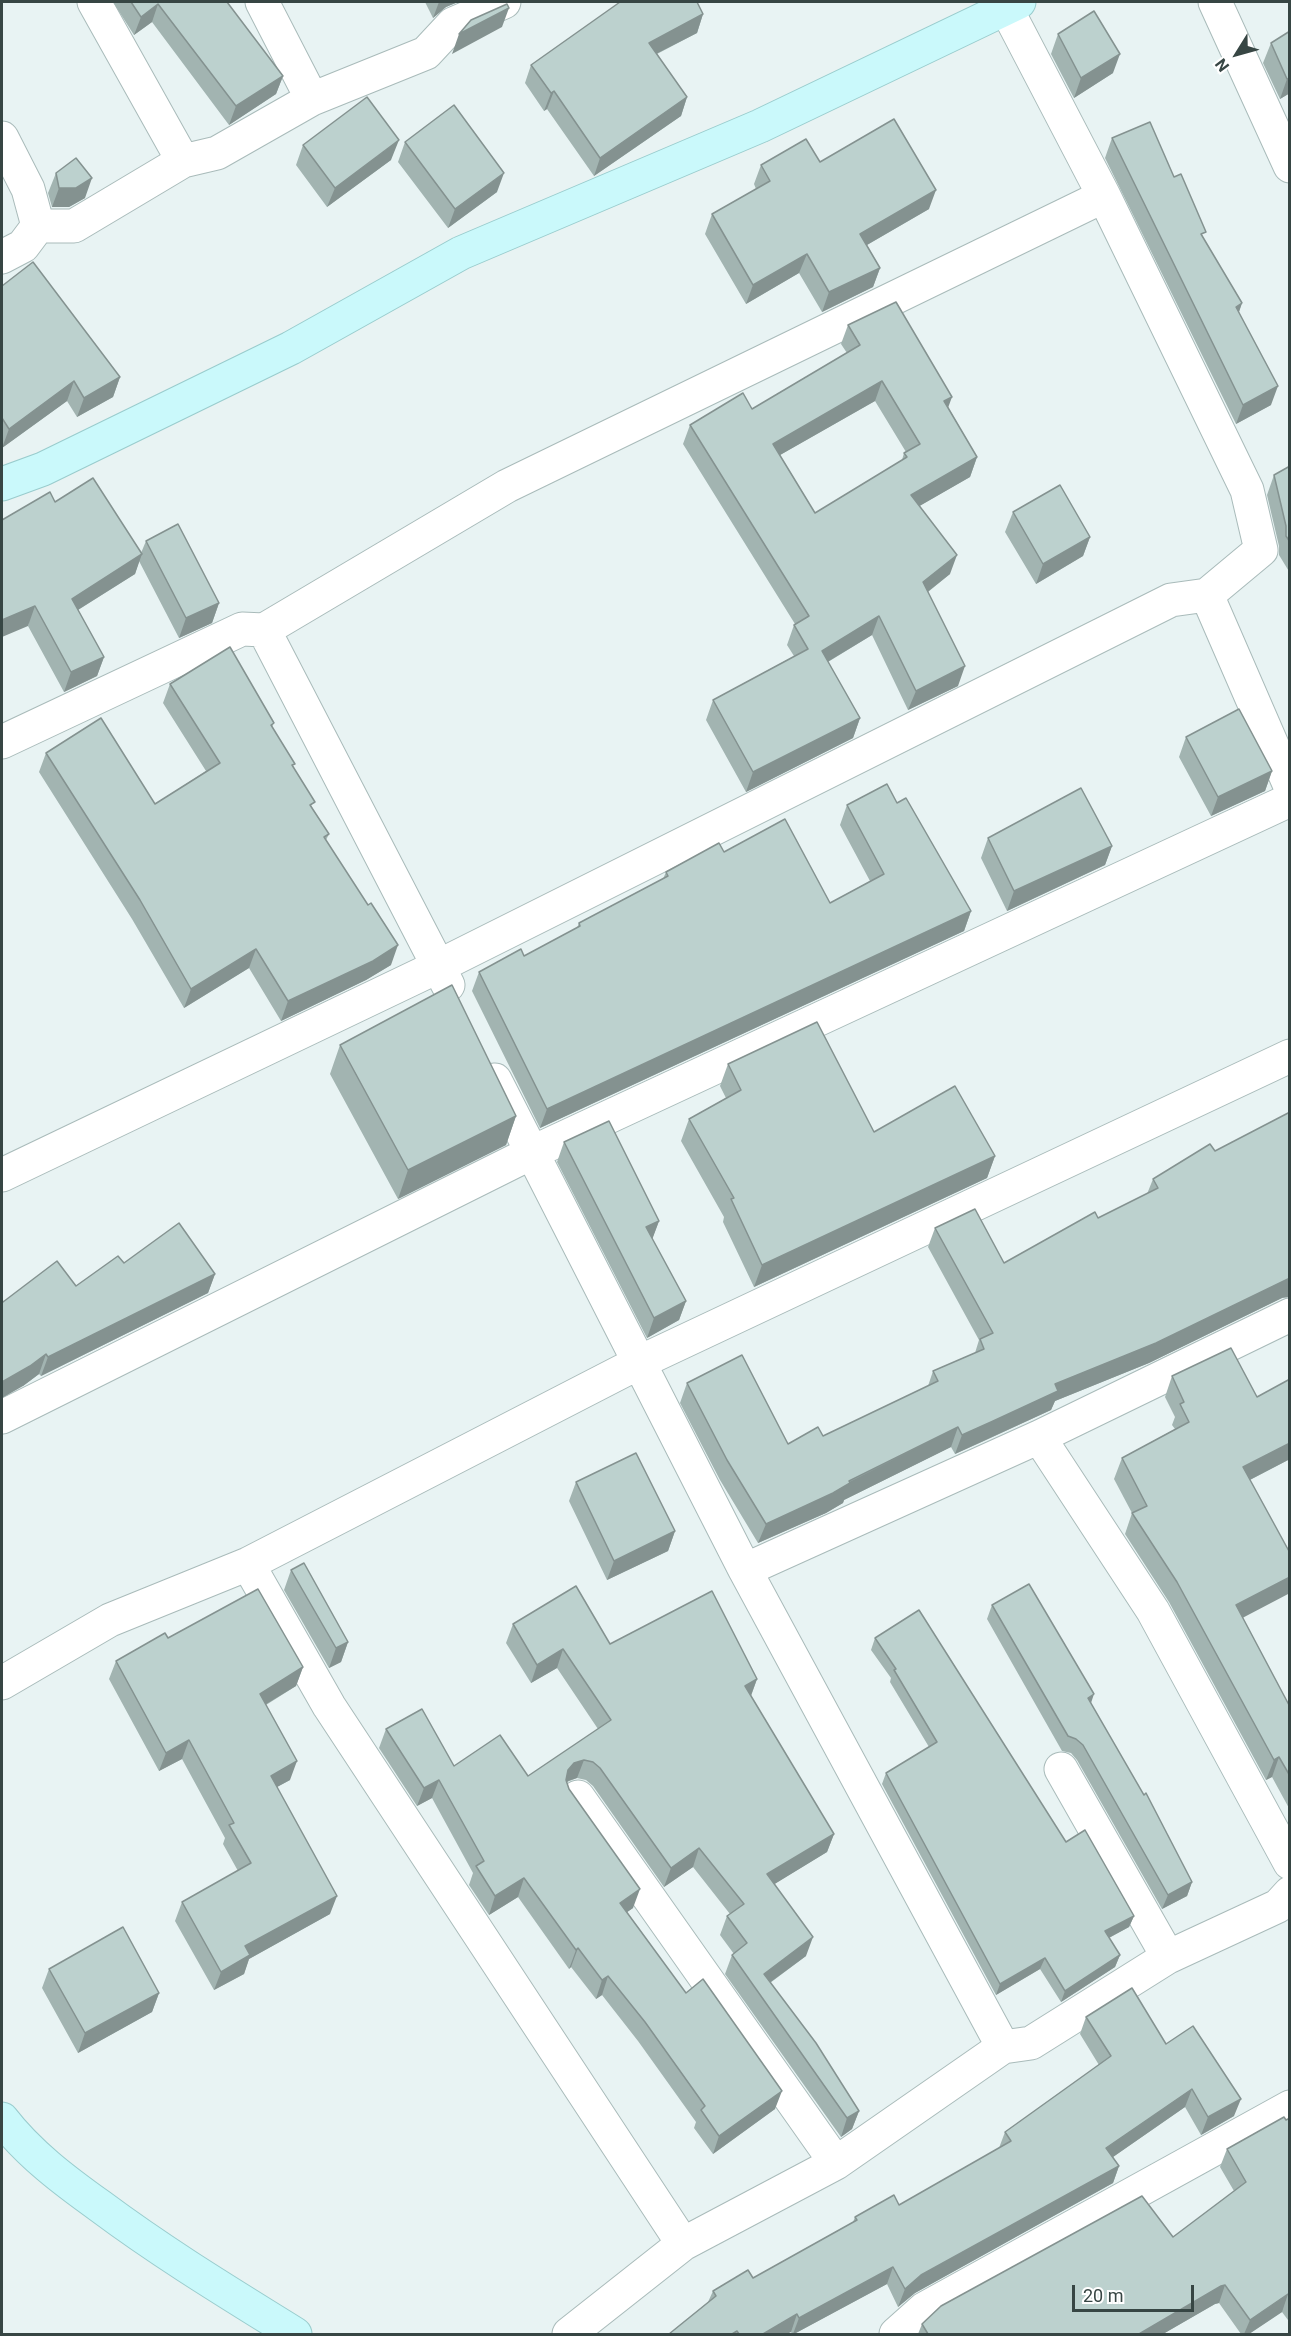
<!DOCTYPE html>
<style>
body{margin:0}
#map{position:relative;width:1291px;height:2336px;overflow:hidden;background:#e8f3f3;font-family:Roboto,sans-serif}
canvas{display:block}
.frame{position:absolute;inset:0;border:3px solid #374644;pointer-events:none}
.north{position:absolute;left:1207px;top:24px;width:60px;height:60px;-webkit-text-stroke:4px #fff;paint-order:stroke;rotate:233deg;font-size:16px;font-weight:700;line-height:24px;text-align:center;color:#374644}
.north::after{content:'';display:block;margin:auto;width:21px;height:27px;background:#374644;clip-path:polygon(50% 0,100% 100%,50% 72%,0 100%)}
.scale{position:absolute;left:1072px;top:2285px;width:122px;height:27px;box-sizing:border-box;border:3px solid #374644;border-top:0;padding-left:8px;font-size:18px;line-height:21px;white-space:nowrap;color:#374644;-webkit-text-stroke:4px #fff;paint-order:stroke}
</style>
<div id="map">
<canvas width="1291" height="2336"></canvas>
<div class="frame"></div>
<div class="north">N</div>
<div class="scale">20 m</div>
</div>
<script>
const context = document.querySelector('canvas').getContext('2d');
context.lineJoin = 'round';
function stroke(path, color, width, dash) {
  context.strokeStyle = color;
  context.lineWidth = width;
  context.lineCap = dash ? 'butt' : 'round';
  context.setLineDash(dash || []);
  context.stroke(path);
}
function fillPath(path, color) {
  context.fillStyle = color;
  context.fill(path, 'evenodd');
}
const street = new Path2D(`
 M94 2 183 161
 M262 2 312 99
 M1215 2 1290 166
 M2 138 28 189 38 226
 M38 226H74L183 161 217 153 312 99 426 53 453 24 504 2
 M2 257 23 246 38 226
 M1207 595 1290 786
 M264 630 448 985
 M2 742 242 629 264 630 507 486 1104 196
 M495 1080 745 1570 1003 2047
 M2 1175 439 966 1171 600 1207 595 1261 550 1247 490 1104 196 1006 8
 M2 1417 531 1153 1290 800
 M1039 1437 1153 1611 1290 1863
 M248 1564 329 1706 683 2244
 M745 1570 1039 1437 1290 1315
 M2 1683 110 1620 248 1564 640 1362 1290 1056
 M1061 1769 1168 1957
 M578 1797 836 2163
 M569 2334 683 2244 836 2163 1003 2047 1031 2043 1168 1957 1278 1906 1290 1893
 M896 2334 924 2309 1290 2107`);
const secondary = new Path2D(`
 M2 484 43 469 291 348 461 253 760 126 1019 2
 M2 2119C29 2154 65 2181 100 2206 163 2253 229 2293 295 2334`);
const wall = new Path2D(`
 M113 2H228L227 3 283 76 276 94 229 125 152 22 134 35Z
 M425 2H458L446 7 433 18Z
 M703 14 697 33 657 54 687 97 681 116 594 176 547 109 544 111 525 83 531 65Z
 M1290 31V93L1280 99 1263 63 1271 43Z
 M1058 34 1113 73 1074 98 1051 54Z
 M1112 138 1174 177 1204 239 1242 303 1239 312 1271 405 1236 424 1105 158Z
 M405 142 497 192 448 228 398 162Z
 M303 145 391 160 327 207 296 165Z
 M820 162 929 209 867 245 880 268 873 287 822 312 799 273 746 304 705 234 712 214 756 189 754 184 761 165Z
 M56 173 85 198 69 207H52L48 193Z
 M2 286 120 377 113 397 77 417 67 401 2 448Z
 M848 325 948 407 977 457 970 477 919 506 950 574 928 592 958 686 908 710 872 635 828 662 860 718 853 738 746 792 706 720 713 700 794 656 787 645 794 625 795 624 683 444 690 425 752 409 847 353 841 344ZM875 401 906 452 904 453 902 460 815 513 780 455Z
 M1290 466V573L1279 555V546L1267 495 1274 475Z
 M55 502 141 553 146 541 219 603 212 623 179 638 139 561 135 574 78 610 104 657 97 676 64 692 28 626Z
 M1013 512 1090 537 1083 556 1036 584 1005 532Z
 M170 684 274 723 272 727 293 768 313 809 329 834 326 840 391 965 366 980 281 1021 249 968 184 1008 132 919 39 772 46 753 155 804 206 771 163 703Z
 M1186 737 1272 771 1265 791 1211 816 1179 757Z
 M897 803 971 911 964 931 540 1128 472 991 479 972 524 956 577 928 579 923 663 879 666 872 724 852 830 903 870 881 840 825 847 805Z
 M988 838 1112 846 1105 865 1007 911 981 858Z
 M340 1045 516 1116 506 1145 398 1199 330 1074Z
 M728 1064 874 1132 995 1156 987 1178 754 1287 723 1222 724 1217 681 1141 689 1119 726 1098 720 1086Z
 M564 1142 659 1221 652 1239 686 1301 679 1320 647 1338 557 1162Z
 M1153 1179 1282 1298 1149 1363 1055 1401 1051 1410 984 1441 955 1454 951 1447 844 1500 843 1503 826 1513 758 1543 720 1480 680 1403 687 1383 788 1444 823 1436 928 1386 933 1371 975 1353 979 1340 928 1247 935 1228 1004 1263 1147 1194Z
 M124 1263 215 1274 208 1293 41 1376 39 1374 23 1386 3 1302 76 1286Z
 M1172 1376 1257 1397 1290 1379V1459L1250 1480 1243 1618 1289 1705H1290V1810L1272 1777 1266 1780 1169 1602 1125 1534 1132 1513 1114 1479 1122 1458 1175 1429 1172 1425 1175 1417 1165 1397Z
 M576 1482 675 1531 668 1551 607 1580 569 1501Z
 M291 1570 348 1642 341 1662 329 1668 284 1590Z
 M992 1605 1091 1704 1192 1882 1187 1896 1162 1909 1077 1760 1071 1753 1062 1751 987 1619Z
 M513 1624 610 1644 757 1679 751 1696 834 1834 827 1852 774 1884 806 1956 770 1983 859 2111 852 2129 841 2137 725 1974 732 1955 734 1954 720 1935 727 1916 730 1914 693 1867 664 1887 593 1786 586 1780 577 1778 567 1782 569 1789 633 1908 627 1912 686 1993 775 2109 713 2154 694 2128 696 2122 638 2041 602 1995 596 1999 571 1967 569 1969 518 1897 489 1915 469 1885 473 1873 432 1798 417 1806 379 1748 386 1729 454 1766 528 1776 598 1729 557 1668 531 1683 506 1643Z
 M168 1638 303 1667 296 1686 266 1705 290 1780 277 1787 330 1914 249 1959 244 1974 214 1990 175 1921 182 1902 238 1871 223 1844 225 1838 182 1759 159 1771 109 1679 116 1661Z
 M875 1638 1066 1842 1134 1916 1129 1927 1109 1938 1120 1955 1115 1967 1061 2002 1040 1969 996 1995 882 1784 886 1773 929 1747 890 1682 891 1678 871 1650Z
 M49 1969 159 1993 152 2012 78 2053 42 1988Z
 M1086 2017 1166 2044 1234 2116 1201 2135 1185 2107 1113 2157 1119 2166 1113 2183 915 2293 898 2307 887 2284 794 2334H792L791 2332 786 2334H669L708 2302 713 2291 753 2278 853 2222 855 2217 899 2205 999 2148 1005 2132 1099 2065 1080 2034Z
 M1290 2118V2319L1288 2320 1282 2312 1249 2334H1241L1219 2303 1215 2304 1163 2334H918L922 2324 1173 2237 1234 2191 1220 2167 1227 2149Z`);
const shadedWall = new Path2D(`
 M439 2H458L446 7 433 18Z
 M158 4 152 22 134 35 141 17Z
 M509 8 502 27 452 54 459 34Z
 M703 14 697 33 642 61 649 43Z
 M1120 54 1113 73 1074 98 1081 78Z
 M283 76 276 94 229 125 236 106Z
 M1290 78V93L1280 99 1287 79Z
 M554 91 547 109 544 111 551 93Z
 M687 97 681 116 594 176 600 158Z
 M399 140 391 160 327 207 335 188Z
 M504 173 497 192 448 228 455 209Z
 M92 178 85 198 69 207H52L59 188Z
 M936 190 929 209 853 253 860 234Z
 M807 254 799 273 746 304 753 285Z
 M880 268 873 287 822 312 829 292Z
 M1242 303 1235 323 1236 307Z
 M120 377 113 397 77 417 84 398Z
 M74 381 67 401 2 448 9 429Z
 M882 381 875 401 766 463 773 444Z
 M1278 386 1271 405 1236 424 1243 405Z
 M952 397 945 416 944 401Z
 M977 457 970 477 904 515 911 495Z
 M1090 537 1083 556 1036 584 1043 564Z
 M142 554 135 574 65 618 72 599Z
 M957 555 950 574 916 601 923 582Z
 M219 603 212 623 179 638 186 618Z
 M35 606 28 626 2 637V620Z
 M879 616 872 635 814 670 822 651Z
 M104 657 97 676 64 692 71 672Z
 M965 666 958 686 908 710 916 691Z
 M860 718 853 738 746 792 753 772Z
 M1272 771 1265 791 1211 816 1218 797Z
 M1112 846 1105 865 1007 911 1014 891Z
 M971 911 964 931 540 1128 547 1109Z
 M398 945 391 965 366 980 281 1021 288 1001Z
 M256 949 249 968 184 1008 191 989Z
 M516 1116 506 1145 398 1199 408 1170Z
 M995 1156 987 1178 754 1287 762 1265Z
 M659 1221 652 1240 646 1227Z
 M215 1274 208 1293 41 1376 48 1357Z
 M1290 1278V1297L1282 1298 1149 1363 1055 1401 1051 1410 955 1454 962 1435 1055 1384Z
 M686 1301 679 1320 647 1338 654 1318Z
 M46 1354 39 1374 23 1386 2 1398V1382Z
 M958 1427 951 1447 844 1500 843 1503 826 1513 758 1543 766 1524Z
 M1290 1443V1459L1236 1487 1243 1467Z
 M675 1531 668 1551 607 1580 614 1561Z
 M1290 1577V1593L1229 1625 1236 1605Z
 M348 1642 341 1662 329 1668 336 1648Z
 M563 1649 557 1668 531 1683 537 1665Z
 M303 1667 296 1686 253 1712 260 1694Z
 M757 1679 750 1698 745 1686Z
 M1094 1694 1089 1709 1088 1698Z
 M189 1740 182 1759 159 1771 166 1753Z
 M1279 1757 1272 1777 1266 1780 1274 1760Z
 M584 1760 577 1778 568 1781 561 1789 568 1770 574 1763Z
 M297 1761 290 1780 264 1794 271 1776Z
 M439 1780 432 1798 417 1806 424 1788Z
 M834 1834 827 1852 760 1893 767 1874Z
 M699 1848 693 1867 664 1887 671 1868Z
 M524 1878 518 1897 489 1915 495 1896Z
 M1192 1882 1187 1896 1162 1909 1168 1895Z
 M640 1889 633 1908 613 1922 620 1903Z
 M337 1896 330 1914 249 1959 244 1974 214 1990 221 1972 245 1946Z
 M1134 1916 1129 1927 1101 1942 1105 1931Z
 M813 1937 806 1956 757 1992 764 1974Z
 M578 1948 571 1967 569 1969 576 1950Z
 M1120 1955 1115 1967 1061 2002 1065 1991Z
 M1045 1958 1040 1969 996 1995 1000 1984Z
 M608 1976 602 1995 596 1999 602 1980Z
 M159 1993 152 2012 78 2053 85 2033Z
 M1192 2089 1185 2107 1100 2166 1106 2148Z
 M782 2091 775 2109 713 2154 719 2136Z
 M1241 2099 1234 2116 1201 2135 1208 2117Z
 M859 2111 852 2129 841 2137 847 2118Z
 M1119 2166 1113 2183 915 2293 898 2307 905 2289 921 2275Z
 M893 2267 887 2284 794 2334H793L799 2318Z
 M1225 2285 1219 2303 1215 2304 1163 2334H1139L1221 2286Z
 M1288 2294 1282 2312 1249 2334H1244L1250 2320Z
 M797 2314 791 2332 786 2334H763Z`);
const building = new Path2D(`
 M131 2H227L283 76 236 106 158 4 141 17Z
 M620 2H697L703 14 649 43 687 97 600 158 554 91 551 93 531 65Z
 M507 4 509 8 459 34 471 20Z
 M1094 11 1120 54 1081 78 1058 34Z
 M1290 31V78L1287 79 1271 43Z
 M367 97 399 140 335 188 303 145Z
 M454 105 504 173 455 209 405 142Z
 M894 119 936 190 860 234 880 268 829 292 807 254 753 285 712 214 770 181 761 165 806 139 820 162Z
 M1150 122 1174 177 1181 174 1206 232 1201 234 1242 303 1236 307 1278 386 1243 405 1112 138Z
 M76 158 92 178 76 188H59L56 173Z
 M33 262 120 377 84 398 74 381 9 429 2 418V286Z
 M896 302 952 397 944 401 977 457 911 495 957 555 923 582 965 666 916 691 879 616 822 651 860 718 753 772 713 700 808 649 794 625 809 616 690 425 743 393 752 409 860 345 848 325ZM882 381 920 444 904 453 907 457 815 513 773 444Z
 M1290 466V542L1286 536V526L1274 475Z
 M93 478 142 554 72 599 104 657 71 672 35 606 2 620V520L50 492 55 502Z
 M1060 485 1090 537 1043 564 1013 512Z
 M178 524 219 603 186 618 146 541Z
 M230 647 274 723 271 725 295 764 292 765 315 802 310 805 329 834 324 837 368 905 371 903 398 945 373 961 288 1001 256 949 191 989 140 900 46 753 101 718 155 804 220 763 170 684Z
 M1239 709 1272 771 1218 797 1186 737Z
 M887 784 897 803 906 798 971 911 547 1109 479 972 521 949 524 956 580 926 579 923 668 876 666 872 719 843 724 852 785 819 830 903 884 874 847 805Z
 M1081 788 1112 846 1014 891 988 838Z
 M452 985 516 1116 408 1170 340 1045Z
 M817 1022 874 1132 955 1086 995 1156 762 1265 731 1199 734 1198 689 1119 741 1090 728 1064Z
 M1290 1112V1278L1156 1343 1055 1384 1058 1391 991 1422 962 1435 958 1427 849 1481 850 1483 833 1493 766 1524 727 1460 687 1383 742 1355 788 1444 818 1427 823 1436 938 1381 933 1371 984 1349 980 1339 993 1333 935 1228 975 1209 1004 1263 1095 1212 1098 1218 1158 1188 1153 1179 1210 1144 1215 1151Z
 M609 1121 659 1221 646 1227 686 1301 654 1318 564 1142Z
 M179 1223 215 1274 48 1357 46 1354 30 1366 2 1382V1300L3 1302 57 1261 76 1286 118 1256 124 1263Z
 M1231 1348 1257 1397 1290 1379V1443L1243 1467 1290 1553V1577L1236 1605 1289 1705H1290V1776L1279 1757 1274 1760 1177 1582 1132 1513 1147 1506 1122 1458 1189 1422 1180 1404 1184 1402 1172 1376Z
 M636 1453 675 1531 614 1561 576 1482Z
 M304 1563 348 1642 336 1648 291 1570Z
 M1029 1584 1094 1694 1088 1698 1144 1795 1146 1793 1192 1882 1168 1895 1083 1745 1076 1739 1068 1736 992 1605Z
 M576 1586 610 1644 712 1591 757 1679 745 1686 834 1834 767 1874 813 1937 764 1974 816 2043 859 2111 847 2118 732 1955 747 1943 727 1916 744 1904 699 1848 671 1868 600 1768 593 1762 584 1760 574 1763 568 1770 566 1780 569 1789 640 1889 620 1903 686 1993 703 1979 782 2091 719 2136 701 2110 705 2106 645 2022 608 1976 602 1980 578 1948 576 1950 524 1878 495 1896 476 1866 484 1861 439 1780 424 1788 386 1729 422 1709 454 1766 500 1735 528 1776 611 1720 563 1649 537 1665 513 1624Z
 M258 1589 303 1667 260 1694 297 1761 271 1776 337 1896 245 1946 250 1955 221 1972 182 1902 251 1863 229 1825 234 1823 189 1740 166 1753 116 1661 165 1633 168 1638Z
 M919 1610 1066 1842 1085 1830 1134 1916 1105 1931 1120 1955 1065 1991 1045 1958 1000 1984 886 1773 937 1742 894 1670 896 1669 875 1638Z
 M123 1927 159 1993 85 2033 49 1969Z
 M1132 1988 1166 2044 1193 2026 1241 2099 1208 2117 1192 2089 1106 2148 1119 2166 921 2275 905 2289 893 2267 799 2318 797 2314 763 2334H739L737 2331 732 2334H669L716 2296 713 2291 748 2270 753 2278 857 2220 855 2217 894 2195 899 2205 1011 2141 1005 2132 1111 2056 1086 2017Z
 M1284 2117 1286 2120 1290 2118V2296L1288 2294 1250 2320 1225 2285 1221 2286 1139 2334H928L922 2324 941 2306 1142 2196 1173 2237 1246 2182 1227 2149Z`);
stroke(street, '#a9bbba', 35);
stroke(secondary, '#99cccd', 35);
stroke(street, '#fff', 33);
stroke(secondary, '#caf9fb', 33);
fillPath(wall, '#a2b4b1');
fillPath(shadedWall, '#849290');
fillPath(building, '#bcd1ce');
stroke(building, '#849290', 1.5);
</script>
